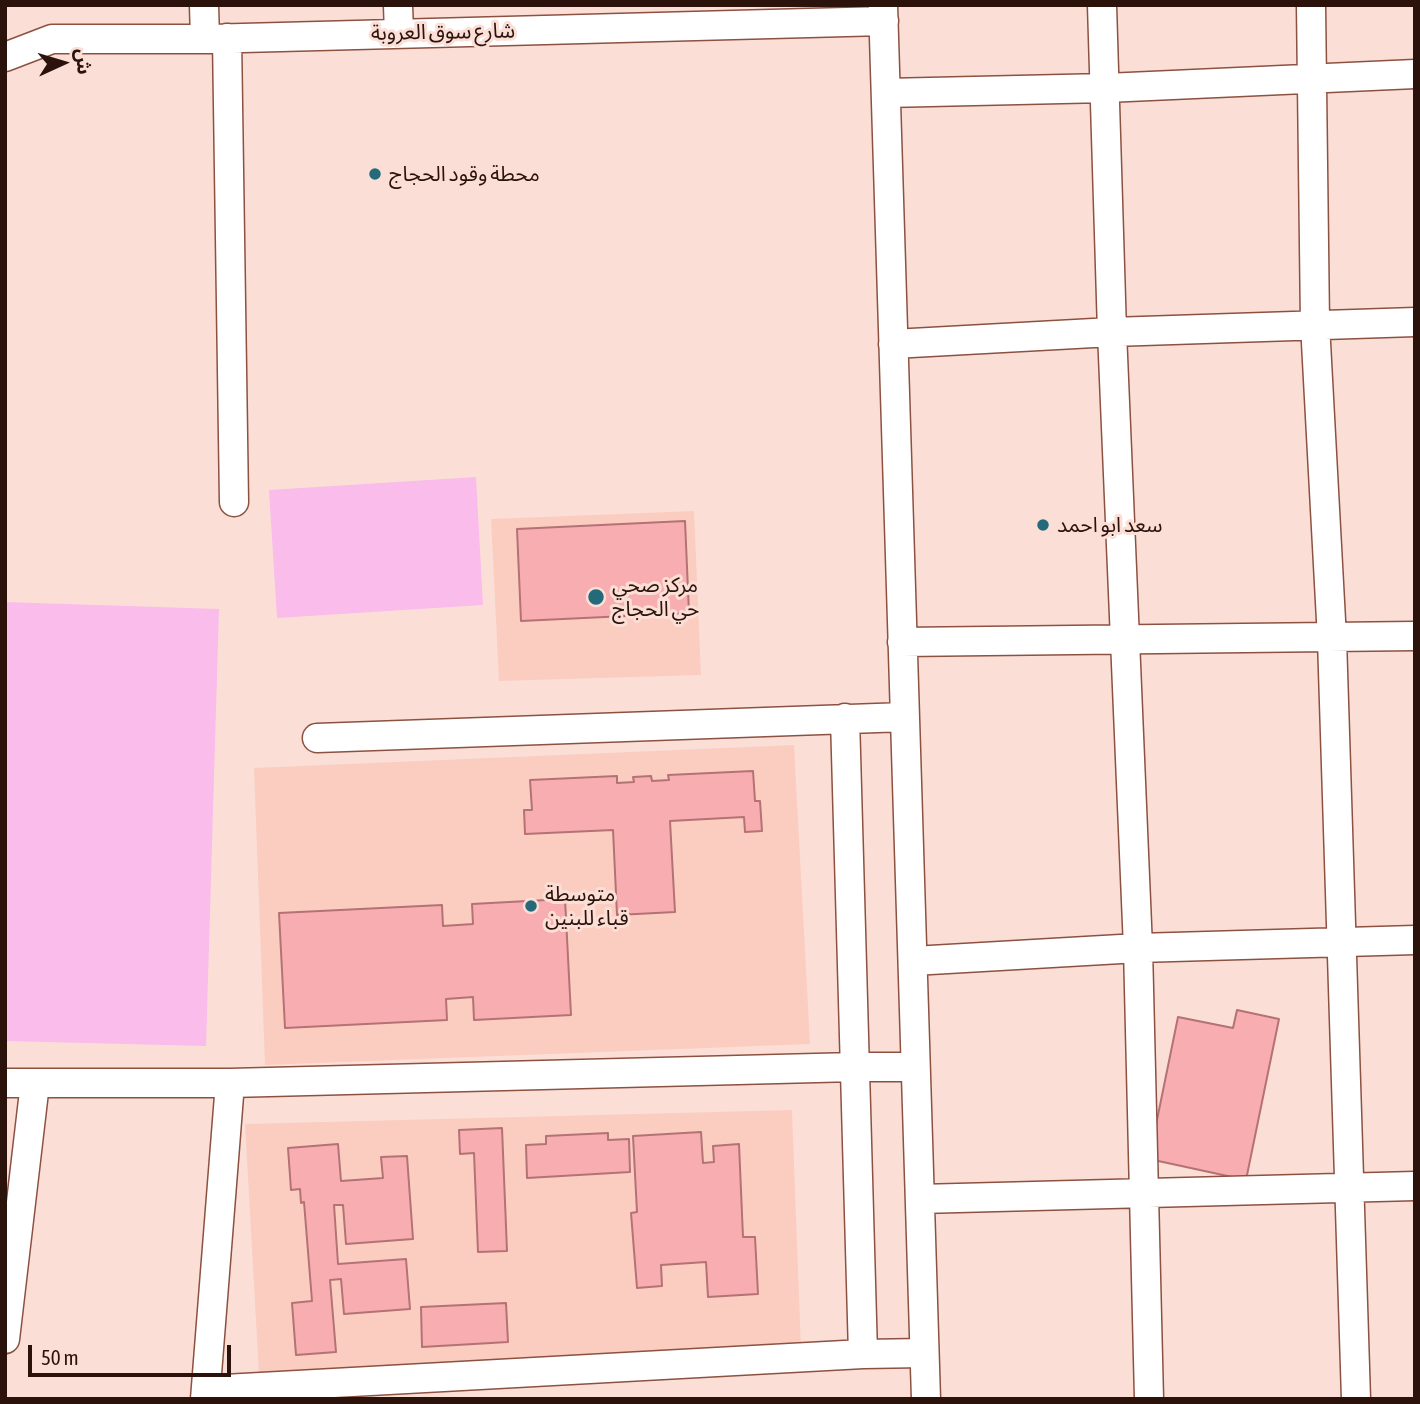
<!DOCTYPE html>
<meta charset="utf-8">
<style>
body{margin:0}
#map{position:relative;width:1420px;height:1404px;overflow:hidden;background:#fbdfd7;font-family:"Asap Condensed","Noto Sans Arabic",sans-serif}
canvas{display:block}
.frame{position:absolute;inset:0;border:7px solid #2b130c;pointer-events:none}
.north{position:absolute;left:28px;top:28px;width:70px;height:70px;-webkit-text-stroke:5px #fbdfd7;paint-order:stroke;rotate:86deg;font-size:19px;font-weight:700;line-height:28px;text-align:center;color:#2b130c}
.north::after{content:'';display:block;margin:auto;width:24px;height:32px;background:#2b130c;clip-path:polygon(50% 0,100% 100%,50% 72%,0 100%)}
.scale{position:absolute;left:28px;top:1345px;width:203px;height:32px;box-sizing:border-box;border:4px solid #2b130c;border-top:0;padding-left:9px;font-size:21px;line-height:24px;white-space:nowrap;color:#2b130c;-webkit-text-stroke:5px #fbdfd7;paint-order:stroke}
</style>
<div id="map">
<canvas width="1420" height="1404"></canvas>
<div class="frame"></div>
<div class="north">ش</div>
<div class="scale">50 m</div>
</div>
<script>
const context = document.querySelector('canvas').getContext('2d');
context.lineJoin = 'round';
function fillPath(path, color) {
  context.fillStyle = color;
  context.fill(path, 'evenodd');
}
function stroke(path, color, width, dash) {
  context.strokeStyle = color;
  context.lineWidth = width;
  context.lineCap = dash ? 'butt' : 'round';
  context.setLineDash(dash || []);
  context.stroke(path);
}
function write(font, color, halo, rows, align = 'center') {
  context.font = font + ' "Asap Condensed","Noto Sans Arabic",sans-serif';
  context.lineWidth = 6;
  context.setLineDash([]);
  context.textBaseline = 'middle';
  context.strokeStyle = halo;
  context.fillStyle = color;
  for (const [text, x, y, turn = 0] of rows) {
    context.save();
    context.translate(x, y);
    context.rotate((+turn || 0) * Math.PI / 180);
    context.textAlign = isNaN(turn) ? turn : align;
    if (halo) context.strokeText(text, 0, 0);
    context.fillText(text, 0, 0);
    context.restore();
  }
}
const built = new Path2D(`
 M694 511 701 675 499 681 491 519Z
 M794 745 810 1044 265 1065 254 768Z
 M792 1110 801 1349 259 1375 245 1124Z`);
const green = new Path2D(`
 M476 477 483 605 277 618 269 490Z
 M5 602 219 609 206 1046 5 1041Z`);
const building = new Path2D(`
 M685 521 689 613 521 621 517 529Z
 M753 771 755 801H760L762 831 745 832 744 817 670 821 675 912 617 915 613 830 525 834 524 810H532L530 780 617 776V783L634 782 633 777 651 776 652 781 669 780 668 775Z
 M565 899 571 1015 474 1020 473 997 446 999 447 1020 285 1028 279 913 442 905 443 926 473 924 472 904Z
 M1237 1010 1279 1019 1246 1180 1149 1159 1178 1017 1233 1028Z
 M502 1128 507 1251 478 1252 474 1153 460 1154 459 1130Z
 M701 1132 703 1163 714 1162 713 1146 739 1144 743 1237H755L758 1294 708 1297 706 1262 661 1265 662 1286 637 1288 631 1213 637 1212 633 1136Z
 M608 1133V1140L629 1139 630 1172 527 1178 526 1145 546 1144V1136Z
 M338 1144 341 1181 383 1178 381 1157 407 1156 413 1239 346 1244 343 1205H334L338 1264 406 1259 410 1309 344 1314 341 1279 330 1280 336 1352 296 1355 292 1303 312 1301 304 1202 301 1203 300 1189 291 1190 288 1148Z
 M506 1303 508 1342 422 1347 421 1307Z`);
const street = new Path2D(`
 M204 5 205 39
 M398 5 399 34
 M883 5 926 1399
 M1102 5 1112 332 1138 948 1149 1399
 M1311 5 1315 324 1332 639 1356 1399
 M227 38 234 502
 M5 57 52 39H205L884 21
 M886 93 1106 88 1415 74
 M893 344 1112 332 1415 322
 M902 642 1415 636
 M845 718 863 1354
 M317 738 905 717
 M913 961 1138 948 1415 940
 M5 1083H230L855 1067H915
 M920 1199 1415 1186
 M5 1339 35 1083
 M206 1390 863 1354 924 1353
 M205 1399 230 1083`);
const markers = [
 [375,174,7,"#246a7a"],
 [1043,525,7,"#246a7a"],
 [596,597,9,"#246a7a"],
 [531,906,7,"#246a7a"]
];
const streetNames = [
 ["شارع سوق العروبة",443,32,-1]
];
const poiNames = [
 ["محطة وقود الحجاج",389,174],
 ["سعد ابو احمد",1057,525],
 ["مركز صحي",612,585],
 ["حي الحجاج",612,609],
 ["متوسطة",545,894],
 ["قباء للبنين",545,918]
];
fillPath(built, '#fbcdc0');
fillPath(green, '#fabcea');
fillPath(building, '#f8aeb1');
stroke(building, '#b47275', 2);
stroke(street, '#8c5140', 31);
stroke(street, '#fff', 28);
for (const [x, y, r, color] of markers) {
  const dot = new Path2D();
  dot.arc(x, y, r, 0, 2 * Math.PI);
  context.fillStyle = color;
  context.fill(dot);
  stroke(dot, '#fbdfd7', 2.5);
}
write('21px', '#2b130c', '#fbdfd7', streetNames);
write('21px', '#2b130c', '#fbdfd7', poiNames, 'left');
</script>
